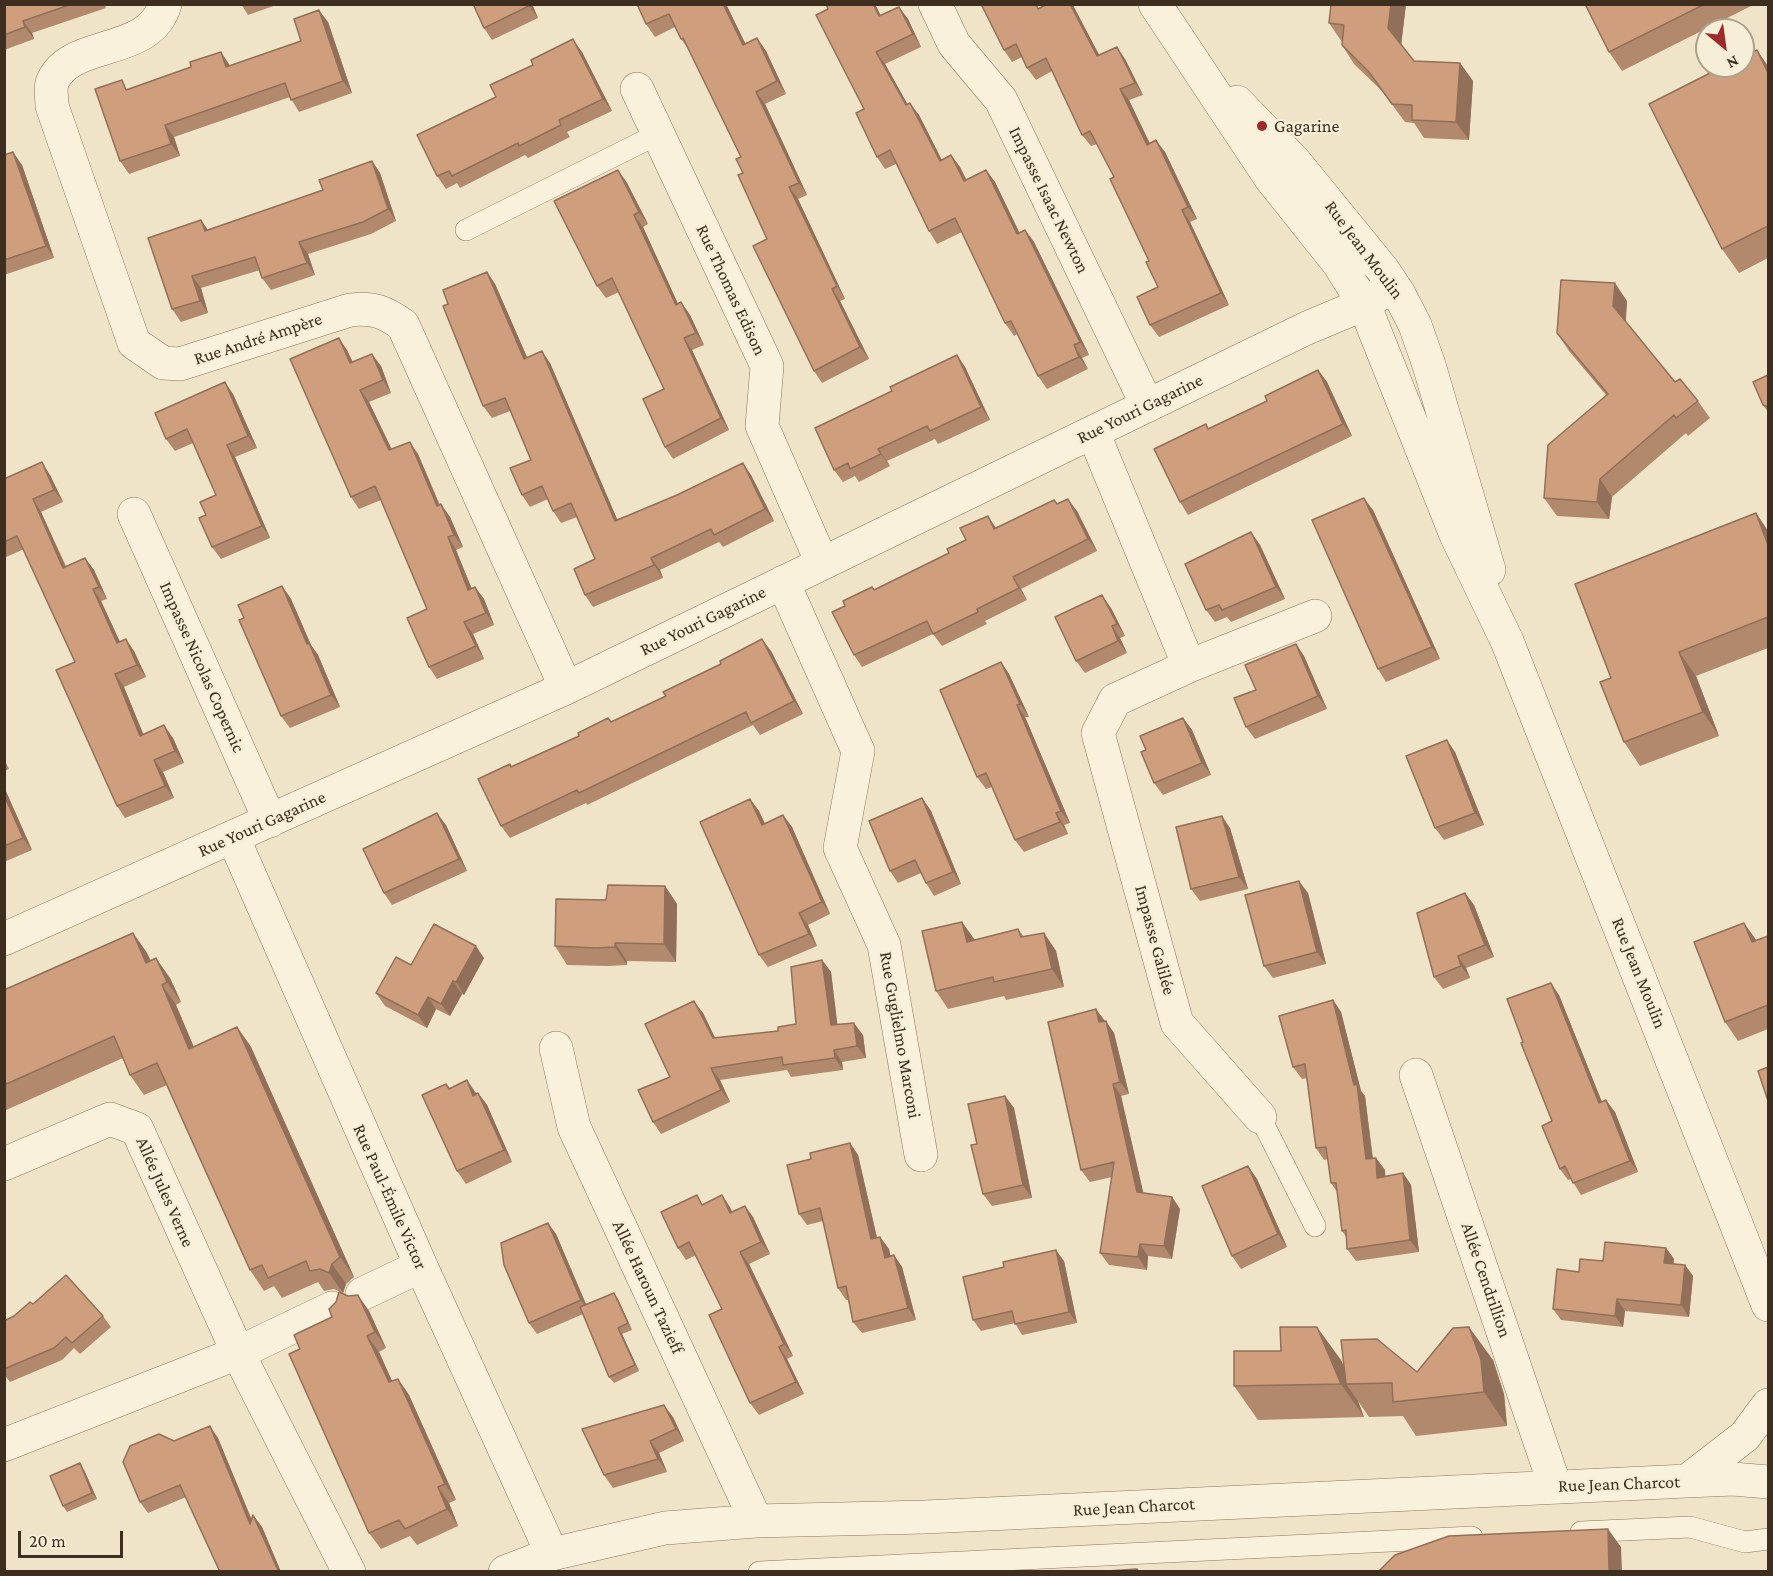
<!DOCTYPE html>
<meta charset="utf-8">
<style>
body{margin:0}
#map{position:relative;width:1773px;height:1576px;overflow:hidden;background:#f0e4c8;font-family:"Crimson Pro",serif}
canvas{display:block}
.frame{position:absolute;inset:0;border:6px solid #3d2e20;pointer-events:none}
.north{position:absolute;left:1695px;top:18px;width:60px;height:60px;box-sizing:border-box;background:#f7eed8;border:2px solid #ada18e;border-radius:50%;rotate:151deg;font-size:16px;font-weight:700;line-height:24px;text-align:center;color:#3d2e20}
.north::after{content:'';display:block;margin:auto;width:21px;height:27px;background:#9e2a2b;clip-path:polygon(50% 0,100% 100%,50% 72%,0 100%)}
.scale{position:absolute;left:18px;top:1531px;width:105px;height:27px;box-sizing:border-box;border:3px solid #3d2e20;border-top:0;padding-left:8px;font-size:18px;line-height:21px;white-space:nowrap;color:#3d2e20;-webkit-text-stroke:4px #f7eed8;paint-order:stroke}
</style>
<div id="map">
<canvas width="1773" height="1576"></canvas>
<div class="frame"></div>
<div class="north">N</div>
<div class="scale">20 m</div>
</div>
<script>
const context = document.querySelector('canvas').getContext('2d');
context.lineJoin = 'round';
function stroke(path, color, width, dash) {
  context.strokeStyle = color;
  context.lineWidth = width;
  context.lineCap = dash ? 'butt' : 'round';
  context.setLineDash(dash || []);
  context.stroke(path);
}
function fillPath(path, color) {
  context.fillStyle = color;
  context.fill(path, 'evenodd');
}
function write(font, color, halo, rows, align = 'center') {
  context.font = font + ' "Crimson Pro",serif';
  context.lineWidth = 4.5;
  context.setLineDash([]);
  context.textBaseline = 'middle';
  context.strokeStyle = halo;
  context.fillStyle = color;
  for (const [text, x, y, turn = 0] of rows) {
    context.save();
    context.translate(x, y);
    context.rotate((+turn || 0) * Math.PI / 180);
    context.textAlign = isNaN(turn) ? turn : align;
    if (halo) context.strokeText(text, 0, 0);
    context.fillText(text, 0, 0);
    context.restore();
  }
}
const lane = new Path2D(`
 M466 230 658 134
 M1260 1117 1315 1226
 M1581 1532 1690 1527 1745 1542 1768 1539
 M759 1572 1472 1537`);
const street = new Path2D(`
 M165 4C150 58 69 38 52 83 50 90 52 99 52 106L134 343 163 363 180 364 350 310C373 307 385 312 403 325L566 688
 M935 4 954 44 1001 100 1147 405
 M1155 4 1272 180 1339 264 1364 304 1456 535 1507 641 1768 1305
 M637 89 767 366 762 426 822 563
 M1237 102 1295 162 1383 270 1399 294 1415 325 1429 365 1489 570
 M1093 432 1189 666 1115 700 1098 733 1177 1023 1260 1117
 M134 514 270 821
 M783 582 858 751 840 848 884 945 921 1155
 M1189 666 1315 616
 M233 837 421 1266 552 1554
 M4 939 566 688 1307 328 1364 304 1393 286
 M556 1048 574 1127 756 1521
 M1416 1075 1555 1486
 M4 1164 110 1119 137 1129 238 1353 349 1572
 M362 1294 421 1266
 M4 1445 238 1353 332 1308
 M1687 1481 1745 1436 1768 1405
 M505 1572 552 1554 665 1528 756 1521 925 1517 1687 1481 1733 1479 1768 1482`);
const wall = new Path2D(`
 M4 4H104L106 8 32 33 34 39 4 50Z
 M241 4H279L248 15Z
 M473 4H532L538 18 492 40 484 28Z
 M637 4H726L745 44 757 38 766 51 786 94 765 104 807 195 798 199 845 299 840 301 869 359 822 383 814 371 743 173 741 157 690 51 681 39 675 27 655 37 646 24Z
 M826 4H875L881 16 899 7 908 19 921 47 885 64 908 105 919 115 942 160 951 155 960 167 966 180 986 170 995 182 1019 233 1025 230 1034 242 1089 355 1082 358 1088 369 1047 389 1038 376 1017 334 1014 336 1005 323 962 232 937 244 929 231 896 164 885 169 877 157 864 109Z
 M1047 4H1072L1099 55 1125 59 1143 95 1129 100 1149 144 1165 152 1197 219 1190 222 1229 305 1159 337 1150 325 1158 287 1149 261 1114 177 1097 144 1091 146 1082 135 1052 71 1036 80 1027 68 1022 57 1012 62 1004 50 1040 8Z
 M1331 4H1406L1401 45 1414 61 1460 63 1473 81 1469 140 1424 138 1414 123 1405 122 1382 91 1354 64 1342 45V42L1329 23Z
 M1585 4H1755L1622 71 1609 52Z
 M328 22 352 93 299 112 290 97 174 137 180 156 129 174 120 161 129 89 191 67 229 64 230 66 301 41Z
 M582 52 612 111 567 132 570 137 528 158 525 155 460 188 457 183 446 189 437 176 496 97Z
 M1768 66V258L1739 273 1722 249Z
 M4 155 22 165 54 258 4 275Z
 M372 161 380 173 396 221 371 234 308 254 315 275 271 290 262 278 260 270 201 288 208 313 181 322 172 309 201 220 208 230 323 190Z
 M618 170 627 183 648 224 643 227 678 304 681 302 690 315 704 345 692 350 729 430 673 459 665 447 664 389 619 292 606 298 597 286Z
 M487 272 495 284 527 357 550 363 617 519 751 475 774 521 723 547 719 542 660 570 663 578 593 607 585 595 595 559 577 517 561 523 553 511 548 499 530 507 522 495 531 460 510 411 492 418 483 406 448 304Z
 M1627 301 1626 322 1675 382 1698 401 1710 418 1688 436 1686 433 1612 497 1609 519 1557 516 1544 498 1606 395 1569 351 1557 333Z
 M347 350 353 362 381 366 391 393 369 402 391 449 418 454 440 505 450 517 463 547 456 550 472 589 475 587 484 599 494 625 473 634 484 659 437 679 429 667 427 609 381 500 359 509 351 497Z
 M957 355 965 367 990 420 938 444 935 439 887 461 890 466 859 482 855 476 843 482 834 470 892 391Z
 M1318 370 1327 382 1352 436 1188 515 1180 502 1209 428 1267 401Z
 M1768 375V412L1763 405Z
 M233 394 257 448 235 457 270 538 221 559 212 547 206 515 216 495 193 443 175 451 166 439Z
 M50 475 63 502 41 512 66 566 85 558 94 570 107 599 101 601 120 642 134 651 146 677 124 687 143 734 173 738 184 763 163 772 174 798 125 818 117 806 75 662 24 549 4 558V479Z
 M1057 504 1077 511 1097 551 1021 589 1027 600 985 621 987 624 942 646 933 634 862 667 854 655 845 606 872 587 874 590 949 553 996 527Z
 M1373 510 1440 659 1386 682 1378 669Z
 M1756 513 1768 531V648L1696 676 1719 736 1640 766 1624 742 1611 678Z
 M1251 532 1260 545 1285 599 1231 622 1227 617 1215 622 1206 610Z
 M282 586 291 599 311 645 318 655 340 707 290 728 281 716 244 618Z
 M1111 608 1125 636 1120 638 1127 653 1085 673 1076 661Z
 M1296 644 1304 656 1327 709 1255 739 1246 727 1256 690Z
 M771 651 803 714 760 735 753 725 587 805 586 803 510 838 501 826 510 764 512 767 611 722Z
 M1001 662 1009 674 1029 717H1025L1070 823 1064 825 1068 834 1024 852 1015 840 992 787 986 789 977 777Z
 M1183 718 1192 730 1211 775 1163 795 1154 783 1146 750Z
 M1455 752 1484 825 1444 840 1435 828Z
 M4 759 9 769 4 771Z
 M4 787 32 850 4 862Z
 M922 798 931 811 961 884 934 896 926 883 921 873 898 883 890 871Z
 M750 799 759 811 765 824 783 815 792 827 830 914 808 925 817 946 768 967 759 955Z
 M446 825 467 871 392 905 384 893Z
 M1230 828 1248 889 1200 901 1191 889Z
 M665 886 677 904 676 962 627 961V965L608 966 567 965 555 946 606 900Z
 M1308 893 1326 964 1273 978 1264 966Z
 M1465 893 1474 905 1494 957 1466 968 1470 978 1443 989 1434 977Z
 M962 922 974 940 1018 929 1024 937 1044 933 1056 951 1064 987 1006 1000 1004 996 948 1009 936 991Z
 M133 933 147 953 151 961 170 978 181 1002 176 1005 194 1047 237 1027 251 1047 354 1277 346 1284 343 1293 334 1289 324 1291 318 1282 282 1298 274 1286 264 1291 250 1270 167 1085 144 1095 130 1075 123 1058 4 1111V990Z
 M1768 936V1029L1738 1041 1725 1022Z
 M484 958 464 995 462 994 450 1016 436 1009 427 1028 385 1006 376 993 411 965Z
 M822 960 831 972 837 1024 863 1035 866 1058 842 1062 843 1070 791 1077 787 1070 720 1080 730 1102 661 1134 653 1122 670 1077 703 1013 715 1038 778 1031 796 1024Z
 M1559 995 1602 1102 1615 1112 1638 1172 1581 1195 1571 1179 1568 1180 1560 1169 1552 1121 1523 1042Z
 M1333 1000 1341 1012 1361 1091 1365 1096 1373 1158H1376L1385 1170V1177L1403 1173 1411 1185 1419 1252 1356 1261 1347 1249V1238L1342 1231 1337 1192 1331 1183 1328 1159 1324 1160 1316 1148 1307 1078 1302 1079 1293 1067Z
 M1105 1021 1114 1033 1129 1094 1121 1096 1143 1193 1172 1197 1180 1209 1172 1259 1148 1256 1147 1270 1109 1265 1100 1253 1112 1177 1090 1182 1081 1170Z
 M446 1084 450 1088 476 1094 478 1093 487 1105 512 1162 466 1184 457 1171Z
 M1005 1096 1014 1108 1032 1198 992 1206 983 1194 977 1144Z
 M850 1143 858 1155 877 1238 880 1237 889 1249 890 1256 894 1255 902 1267 916 1320 862 1333 853 1322 848 1300H846L838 1288 823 1221 807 1225 799 1214 811 1159Z
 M1248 1166 1257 1179 1287 1247 1241 1269 1232 1256Z
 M722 1195 732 1212 745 1206 753 1217 770 1254 749 1264 793 1356 787 1359 804 1394 759 1415 750 1403 722 1309 696 1255 686 1260 678 1248 703 1204Z
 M556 1234 586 1305 614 1293 618 1299 632 1330 622 1334 639 1371 614 1383 609 1377 583 1314 537 1334 529 1323Z
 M1666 1248 1674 1259 1673 1264 1685 1265 1693 1276 1689 1317 1625 1311 1623 1327 1561 1320 1553 1309 1579 1272 1603 1261Z
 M1064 1261 1077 1323 1022 1335 1015 1323 981 1331 973 1320Z
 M33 1304 103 1316 111 1327 80 1354 74 1348 62 1360 10 1382 4 1374V1321L14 1316Z
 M369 1311 386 1348 379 1352 392 1381 398 1379 409 1395 456 1500 449 1503 458 1526 417 1545 410 1536 381 1549 369 1533 300 1349Z
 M1341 1360 1344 1367 1417 1372 1493 1360 1504 1394 1507 1426 1416 1436 1403 1416 1369 1417 1358 1401 1364 1417 1258 1420 1234 1386Z
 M673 1417 684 1441 659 1453 667 1472 613 1488 604 1475Z
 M218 1438 252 1520 253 1515 262 1527 281 1572H220L186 1497 148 1513 140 1502 174 1441Z
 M84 1470 97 1499 67 1512 63 1506Z`);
const shadedWall = new Path2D(`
 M529 4H532L538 18 529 6Z
 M723 4H726L752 57 743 45Z
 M873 4H875L887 29 879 16Z
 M1070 4H1072L1074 7 1106 68 1097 56Z
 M1391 4H1406L1401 46 1388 28Z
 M899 7 908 19 921 47 913 34Z
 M319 10 328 22 352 93 343 81Z
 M23 21 32 33 34 39 25 27Z
 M757 38 766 51 786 94 777 81Z
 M573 39 582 52 612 111 603 99Z
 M1117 47 1125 59 1143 95 1135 83Z
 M1757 50 1768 66V73Z
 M221 52 229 64 235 79 226 67Z
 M876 52 885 64 915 118 906 105Z
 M1460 63 1473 81 1469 140 1456 122Z
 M1120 89 1129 100 1156 156 1147 145Z
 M756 92 765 104 807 195 799 183Z
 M910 103 919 115 948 173 940 161Z
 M165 125 174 137 180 156 171 144Z
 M1156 140 1165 152 1197 219 1188 207Z
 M13 152 22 165 54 258 46 246Z
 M951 155 960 167 973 193 964 181Z
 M372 161 380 173 396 221 388 209Z
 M618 170 627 183 648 224 639 212Z
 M986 170 995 182 1026 246 1017 234Z
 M789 187 798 199 845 299 837 286Z
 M1182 210 1190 222 1229 305 1221 293Z
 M634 215 643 227 684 317 676 305Z
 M201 220 209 232 205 231Z
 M1025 230 1034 242 1089 355 1080 342Z
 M299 242 308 254 315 275 307 263Z
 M487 272 495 284 533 371 524 359Z
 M192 276 201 288 208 313 200 301Z
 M1615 283 1627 301 1625 324 1613 306Z
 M832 289 840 301 869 359 860 347Z
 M681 302 690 315 704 345 696 333Z
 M339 338 347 350 358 375 350 363Z
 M684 338 692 350 729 430 721 418Z
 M1074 345 1082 358 1088 369 1079 357Z
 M542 351 550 363 623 533 615 521Z
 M372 354 381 366 391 393 383 380Z
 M957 355 965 367 990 420 981 407Z
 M1318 370 1327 382 1352 436 1343 424Z
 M225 382 233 394 257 448 248 436Z
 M360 390 369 402 398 462 389 450Z
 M410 442 418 454 445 519 437 506Z
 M227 445 235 457 270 538 262 526Z
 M878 449 887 461 890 466 881 454Z
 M42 462 50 475 63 502 54 490Z
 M743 463 751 475 774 521 765 509Z
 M1600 479 1612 497 1609 519 1597 502Z
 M1364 498 1373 510 1440 659 1432 647Z
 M33 499 41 512 71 580 63 568Z
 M1068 499 1077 511 1097 551 1088 539Z
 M441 504 450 517 463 547 454 535Z
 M1756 513 1768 531V545Z
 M988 516 996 528 994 529Z
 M1251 532 1260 545 1285 599 1276 587Z
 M448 537 456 550 477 602 468 590Z
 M85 558 94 570 107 599 99 587Z
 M651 558 660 570 663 578 654 565Z
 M1013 577 1021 589 1027 600 1019 588Z
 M282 586 291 599 311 645 318 655 340 707 331 695 307 644Z
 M475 587 484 599 494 625 486 613Z
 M93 589 101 601 126 655 117 643Z
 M1102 595 1111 608 1125 636 1117 624Z
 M464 622 473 634 484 659 476 646Z
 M1112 626 1120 638 1127 653 1118 641Z
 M126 639 134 651 146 677 137 665Z
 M762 639 771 651 803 714 794 701Z
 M1296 644 1304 656 1327 709 1318 696Z
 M1679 652 1696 676 1719 736 1703 712Z
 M1001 662 1009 674 1029 717 1020 704Z
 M115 674 124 687 149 748 140 736Z
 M1017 705 1025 717 1070 823 1061 811Z
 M1183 718 1192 730 1211 775 1202 763Z
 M164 725 173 738 184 763 175 751Z
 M1447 740 1455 752 1484 825 1475 813Z
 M154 760 163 772 174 798 165 786Z
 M4 787 32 850 23 838 4 795Z
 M922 798 931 811 961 884 953 872Z
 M750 799 759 811 771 837 762 825Z
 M437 813 446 825 467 871 459 859Z
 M1056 813 1064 825 1068 834 1060 822Z
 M783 815 792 827 830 914 822 902Z
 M1222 816 1230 828 1248 889 1239 877Z
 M1299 881 1308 893 1326 964 1317 952Z
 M665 886 677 904 676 962 664 944Z
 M1465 893 1474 905 1494 957 1485 945Z
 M799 913 808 925 817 946 809 934Z
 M962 922 975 940 967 942Z
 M1744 923 1757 941 1752 942Z
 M133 933 147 953 160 983 146 963Z
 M1044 933 1056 951 1064 987 1052 969Z
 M615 943 627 961V965L615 947Z
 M476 946 484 958 464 995 456 982Z
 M1458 956 1466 968 1470 978 1461 966Z
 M156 958 170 978 181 1002 167 982Z
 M822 960 831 972 839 1037 831 1025Z
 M453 981 462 994 450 1016 441 1004Z
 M1551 983 1559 995 1607 1115 1599 1103Z
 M162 985 176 1005 203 1069 189 1049Z
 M428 997 436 1009 427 1028 418 1015Z
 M1333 1000 1341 1012 1361 1091 1365 1096 1374 1171 1366 1159 1354 1085Z
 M694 1001 703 1013 721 1050 713 1038Z
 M1096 1009 1105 1021 1099 1022Z
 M1106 1021 1114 1033 1129 1094 1120 1082Z
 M854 1023 863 1035 866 1058 857 1046Z
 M237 1027 251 1047 354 1277 340 1257Z
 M834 1050 842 1062 843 1070 835 1058Z
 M711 1068 720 1080 730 1102 721 1090Z
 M467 1080 476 1093 482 1108 473 1096Z
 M1113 1084 1121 1096 1146 1204 1137 1192Z
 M478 1093 487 1105 512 1162 504 1150Z
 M1005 1096 1014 1108 1032 1198 1023 1185Z
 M1606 1100 1615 1112 1638 1172 1630 1161Z
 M850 1143 858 1155 880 1251 871 1239Z
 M1376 1158 1385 1170 1386 1190 1377 1178Z
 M1248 1166 1257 1179 1287 1247 1278 1234Z
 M1403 1173 1411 1185 1419 1252 1410 1240Z
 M722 1195 730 1207 738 1225 730 1213Z
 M1172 1197 1180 1209 1172 1259 1164 1246Z
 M745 1206 753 1217 770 1254 761 1242Z
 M548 1223 556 1234 589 1311 581 1300Z
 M880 1237 889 1249 894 1270 885 1258Z
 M1140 1244 1148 1256 1147 1270 1138 1257Z
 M1666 1248 1674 1259 1672 1274 1664 1263Z
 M1056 1250 1064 1261 1077 1323 1069 1312Z
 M740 1252 749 1264 793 1356 784 1344Z
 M894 1255 902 1267 916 1320 908 1308Z
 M332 1264 346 1284 343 1293 329 1273Z
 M1685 1265 1693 1276 1689 1317 1681 1305Z
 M614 1293 618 1299 632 1330 628 1323Z
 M358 1295 369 1311 386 1348 375 1332Z
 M1617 1299 1625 1311 1623 1327 1615 1316Z
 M1317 1327 1341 1360 1351 1384H1346L1358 1401 1364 1417 1341 1384Z
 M1469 1327 1493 1360 1504 1394 1507 1426 1484 1392Z
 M618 1328 622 1334 639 1371 635 1365Z
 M367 1336 379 1352 400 1399 389 1382Z
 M779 1347 787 1359 804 1394 796 1382Z
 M398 1379 409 1395 456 1500 445 1484Z
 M664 1405 673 1417 684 1441 676 1429Z
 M210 1426 218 1438 258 1536 250 1524Z
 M650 1441 659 1453 667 1472 658 1459Z
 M80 1463 84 1470 97 1499 92 1493Z
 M438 1487 449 1503 458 1526 447 1509Z
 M253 1515 262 1527 281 1572H279L278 1570Z
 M1608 1529 1621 1547 1622 1572H1609Z`);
const building = new Path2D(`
 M4 4H72L23 21 25 27 4 35Z
 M473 4H529V6L484 28Z
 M637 4H723L743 45 757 38 777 81 756 92 799 183 789 187 837 286 832 289 860 347 814 371 753 246 767 239 738 175 743 173 736 159 741 157 683 38 681 39 669 14 646 24Z
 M826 4H873L879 16 899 7 913 34 876 52 906 105 910 103 940 161 951 155 964 181 986 170 1017 234 1025 230 1080 342 1074 345 1079 357 1038 376 1011 321 1005 323 955 218 929 231 890 150 877 157 856 113 864 109 816 15 828 9Z
 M981 4H1036L1038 9 1047 4H1070L1097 56 1117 47 1135 83 1120 89 1147 145 1156 140 1188 207 1182 210 1221 293 1150 325 1137 297 1158 287 1146 262 1149 261 1110 179 1114 177 1090 131 1082 135 1046 58 1027 68 1016 44 1004 50Z
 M1331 4H1391L1388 28 1414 61 1460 63 1456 122 1412 120V105L1392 104 1369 72 1342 45 1344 25 1329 23Z
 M1585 4H1705L1609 52Z
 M319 10 343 81 291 100 285 83 165 125 171 144 120 161 95 89 122 80 126 90 191 67 190 62 221 52 226 67 301 41 294 19Z
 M573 39 603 99 559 120 561 125 519 146 518 143 452 176 449 171 437 176 417 135 496 97 490 85 533 65 531 60Z
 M1757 50 1768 73V226L1722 249 1649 104 1724 66H1743V57Z
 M13 152 46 246 4 260V155Z
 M372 161 388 209 363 222 299 242 307 263 262 278 255 257 192 276 200 301 172 309 148 238 201 220 205 231 323 190 319 180Z
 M618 170 639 212 634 215 676 305 681 302 696 333 684 338 721 418 665 447 643 399 664 389 612 278 597 286 554 201Z
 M487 272 524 359 542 351 615 521 677 495 743 463 765 509 714 535 711 529 651 558 654 565 585 595 574 569 595 559 571 503 553 511 542 486 522 495 510 468 531 460 505 398 483 406 443 306 448 304 443 290Z
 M1561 280 1615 283 1613 306 1675 382 1680 379 1698 401 1676 418 1674 415 1600 479 1597 502 1544 498 1548 445 1608 394 1557 333Z
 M339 338 350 363 372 354 383 380 360 390 389 450 410 442 437 506 441 504 454 535 448 537 468 590 475 587 486 613 464 622 476 646 429 667 407 618 427 609 375 486 351 497 290 359Z
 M957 355 981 407 930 431 927 426 878 449 881 454 850 469 848 463 834 470 815 428 892 391 890 387Z
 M1318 370 1343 424 1180 502 1154 449 1206 424 1208 429 1267 401 1265 396Z
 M1768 375V407L1763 405 1753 382Z
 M225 382 248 436 227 445 262 526 212 547 199 518 206 515 200 502 216 495 187 429 166 439 155 413Z
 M42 462 54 490 33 499 63 568 85 558 99 587 93 589 117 643 126 639 137 665 115 674 140 736 164 725 175 751 154 760 165 786 117 806 56 670 75 662 17 536 4 542V479Z
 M1364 498 1432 647 1378 669 1312 520Z
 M1068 499 1088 539 1013 577 1019 588 977 609 978 612 933 634 927 621 854 655 832 612 845 606 843 601 872 587 874 590 949 553 947 549 966 540 960 528 988 516 994 529 1054 500 1057 504Z
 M1756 513 1768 545V617L1679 652 1703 712 1624 742 1600 682 1611 678 1575 584Z
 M1251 532 1276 587 1222 610 1219 605 1206 610 1185 564Z
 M282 586 307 644 309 643 331 695 281 716 239 620 244 618 238 605Z
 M1102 595 1117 624 1112 626 1118 641 1076 661 1055 617Z
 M762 639 794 701 751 723 746 712 579 793 577 790 501 826 478 779 510 764 511 767 579 736 578 733 608 718 611 722 666 696 663 692 721 664 720 661Z
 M1296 644 1318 696 1246 727 1234 698 1256 690 1245 665Z
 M1001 662 1020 704 1017 705 1061 811 1056 813 1060 822 1015 840 986 773 977 777 940 690Z
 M1183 718 1202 763 1154 783 1141 752 1146 750 1140 736Z
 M1447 740 1475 813 1435 828 1406 756Z
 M4 795 23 838 4 846Z
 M922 798 953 872 926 883 915 860 890 871 869 821Z
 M750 799 762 825 783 815 822 902 799 913 809 934 759 955 700 822Z
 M437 813 459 859 384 893 363 849Z
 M1222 816 1239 877 1191 889 1176 827Z
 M1299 881 1317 952 1264 966 1245 895Z
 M608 885 665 886 664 944 615 943V947L596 948 555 946 556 899 606 900Z
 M1465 893 1485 945 1458 956 1461 966 1434 977 1417 913Z
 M962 922 967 942 1018 929 1021 937 1044 933 1052 969 994 982 993 977 936 991 922 931Z
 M1744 923 1752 942 1768 936V1005L1725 1022 1694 942Z
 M434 924 476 946 456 982 453 981 441 1004 428 997 418 1015 376 993 396 957 411 965Z
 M133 933 146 963 156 958 167 982 162 985 189 1049 237 1027 340 1257 332 1264 329 1273 320 1269 310 1271 306 1261 268 1278 262 1265 250 1270 157 1063 130 1075 114 1036 4 1085V990Z
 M822 960 831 1025 854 1023 857 1046 834 1050 835 1058 783 1065 782 1057 711 1068 721 1090 653 1122 638 1090 670 1077 645 1024 694 1001 713 1038 778 1031V1027L796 1024 791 967Z
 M1551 983 1599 1103 1606 1100 1630 1161 1573 1183 1565 1166 1560 1169 1542 1126 1552 1121 1521 1043 1523 1042 1507 999Z
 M1333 1000 1354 1085 1357 1084 1366 1159 1376 1158 1377 1178 1403 1173 1410 1240 1347 1249 1346 1230 1342 1231 1336 1183H1331L1326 1147 1316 1148 1305 1064 1293 1067 1279 1016Z
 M1096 1009 1099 1022 1106 1021 1120 1082 1113 1084 1137 1192 1172 1197 1164 1246 1140 1244 1138 1257 1100 1253 1114 1162 1081 1170 1048 1022Z
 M1768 1067V1101L1758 1071Z
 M467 1080 473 1096 478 1093 504 1150 457 1171 422 1095 446 1084 449 1089Z
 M1005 1096 1023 1185 983 1194 971 1145 977 1144 968 1104Z
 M850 1143 871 1239 880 1237 885 1258 894 1255 908 1308 853 1322 846 1286 838 1288 820 1208 799 1214 787 1165 811 1159 810 1153Z
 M1248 1166 1278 1234 1232 1256 1202 1186Z
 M697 1195 702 1205 722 1195 730 1213 745 1206 761 1242 740 1252 784 1344 779 1347 796 1382 750 1403 709 1315 722 1309 689 1242 678 1248 661 1212Z
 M548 1223 581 1300 529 1323 504 1265 501 1243Z
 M1605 1242 1666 1248 1664 1263 1685 1265 1681 1305 1617 1299 1615 1316 1553 1309 1557 1269 1579 1272 1580 1259 1603 1261Z
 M1056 1250 1069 1312 1015 1324 1012 1311 973 1320 963 1277 1004 1267 1003 1262Z
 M66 1275 103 1316 72 1343 66 1337 54 1348 4 1369V1321L14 1316 30 1302 33 1304Z
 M339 1292 348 1296 358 1295 375 1332 367 1336 389 1382 398 1379 445 1484 438 1487 447 1509 405 1529 399 1520 369 1533 289 1354 300 1349 294 1335 332 1317 329 1309 336 1302Z
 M614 1293 628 1323 618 1328 635 1365 609 1377 580 1307Z
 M1280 1327H1317L1341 1384 1234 1386V1351H1281Z
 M1469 1327 1481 1360 1484 1392 1393 1402 1392 1383 1346 1384 1341 1340 1377 1339 1417 1372 1453 1328Z
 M664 1405 676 1429 650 1441 658 1459 604 1475 582 1429Z
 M210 1426 250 1524 253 1515 278 1570 274 1572H220L180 1485 140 1502 123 1462 130 1446 159 1434 174 1441Z
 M80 1463 92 1493 63 1506 50 1476Z
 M1608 1529 1609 1572H1378L1395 1555 1449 1536Z
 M1137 1569 1139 1572H1092Z`);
const markers = [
 [1262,126,6,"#9e2a2b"]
];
const poiNames = [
 ["Gagarine",1274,126]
];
const streetNames = [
 ["Impasse Isaac Newton",1049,200,64],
 ["Rue Jean Moulin",1364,250,53],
 ["Rue Thomas Edison",731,290,65],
 ["Rue André Ampère",258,339,-18],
 ["Rue Youri Gagarine",1140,409,-26],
 ["Rue Youri Gagarine",703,621,-26],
 ["Impasse Nicolas Copernic",202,667,66],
 ["Rue Youri Gagarine",262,824,-24],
 ["Impasse Galilée",1155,940,75],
 ["Rue Jean Moulin",1639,973,68],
 ["Rue Guglielmo Marconi",900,1035,80],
 ["Allée Jules Verne",165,1192,66],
 ["Rue Paul-Émile Victor",390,1197,66],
 ["Allée Cendrillion",1486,1280,71],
 ["Allée Haroun Tazieff",648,1287,65],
 ["Rue Jean Charcot",1619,1484,-2],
 ["Rue Jean Charcot",1134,1507,-3]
];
stroke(lane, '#8d765c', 22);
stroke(street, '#8d765c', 34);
stroke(lane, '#faf1dc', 21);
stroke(street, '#faf1dc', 33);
fillPath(wall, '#b2896c');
fillPath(shadedWall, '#916f58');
fillPath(building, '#cf9f7d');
stroke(building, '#916f58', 1.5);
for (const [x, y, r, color] of markers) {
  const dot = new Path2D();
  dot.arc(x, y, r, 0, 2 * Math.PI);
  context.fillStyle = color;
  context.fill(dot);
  stroke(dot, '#f7eed8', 2);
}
write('18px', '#3d2e20', '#f7eed8', poiNames, 'left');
write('18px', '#3d2e20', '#f7eed8', streetNames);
</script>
